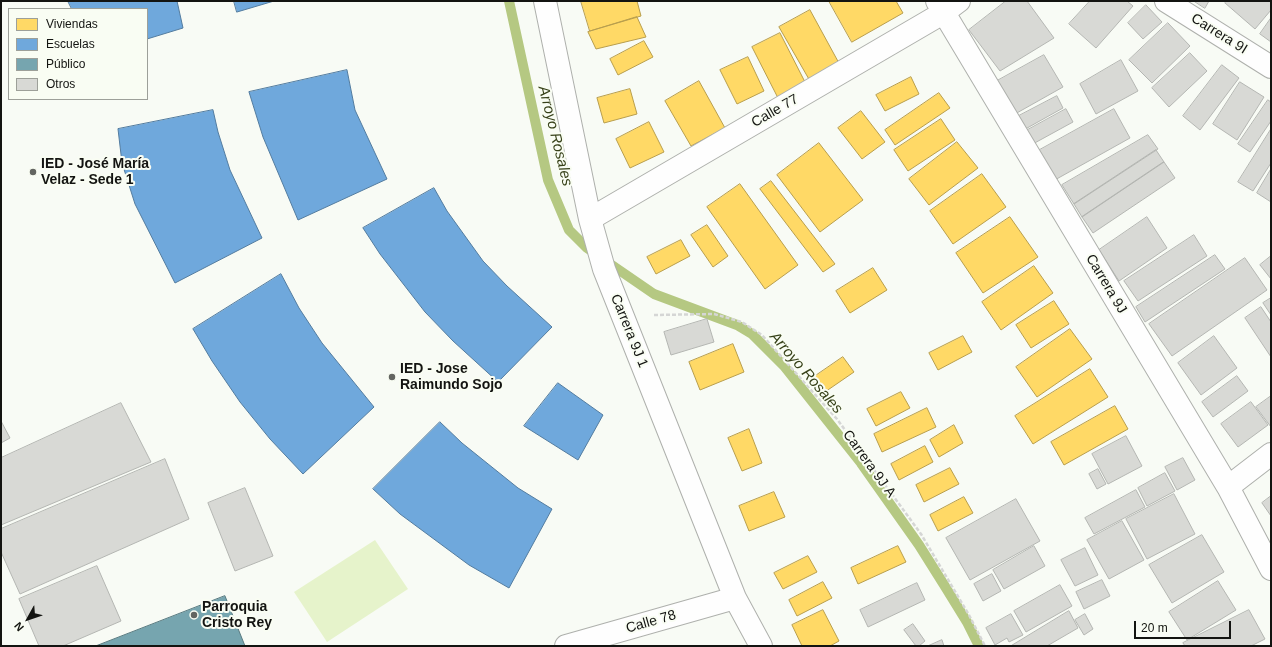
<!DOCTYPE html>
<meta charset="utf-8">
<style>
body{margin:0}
#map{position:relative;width:1272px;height:647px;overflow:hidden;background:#f8fbf5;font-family:Helvetica,sans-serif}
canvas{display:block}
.frame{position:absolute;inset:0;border:2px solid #131411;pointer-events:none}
.legend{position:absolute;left:8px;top:8px;width:140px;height:92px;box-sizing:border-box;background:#f9fdf3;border:1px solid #9da099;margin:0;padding:5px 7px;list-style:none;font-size:12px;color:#131411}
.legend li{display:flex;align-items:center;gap:8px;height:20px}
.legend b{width:20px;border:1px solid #9da099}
.north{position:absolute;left:8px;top:599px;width:40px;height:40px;-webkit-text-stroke:3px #f9fdf3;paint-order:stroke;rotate:230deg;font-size:11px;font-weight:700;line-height:16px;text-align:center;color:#131411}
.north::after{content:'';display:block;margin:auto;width:14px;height:18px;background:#131411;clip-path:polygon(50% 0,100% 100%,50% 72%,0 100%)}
.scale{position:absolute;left:1134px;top:621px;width:97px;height:18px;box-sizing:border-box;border:2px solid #131411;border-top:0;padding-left:5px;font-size:12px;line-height:14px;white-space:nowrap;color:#131411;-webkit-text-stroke:3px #f9fdf3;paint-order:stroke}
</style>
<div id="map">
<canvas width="1272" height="647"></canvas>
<div class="frame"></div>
<ul class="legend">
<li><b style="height:11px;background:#ffd966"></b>Viviendas</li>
<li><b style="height:11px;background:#6fa8dc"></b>Escuelas</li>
<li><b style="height:11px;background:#76a5af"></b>Público</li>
<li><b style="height:11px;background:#d8d9d5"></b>Otros</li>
</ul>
<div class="north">N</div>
<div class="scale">20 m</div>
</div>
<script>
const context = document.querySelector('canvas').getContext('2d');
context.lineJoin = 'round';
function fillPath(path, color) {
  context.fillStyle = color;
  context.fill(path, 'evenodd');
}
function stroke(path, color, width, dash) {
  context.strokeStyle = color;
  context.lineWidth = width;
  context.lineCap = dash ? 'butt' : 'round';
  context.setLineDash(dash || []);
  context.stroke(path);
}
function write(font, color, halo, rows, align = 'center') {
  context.font = font + ' Helvetica,sans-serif';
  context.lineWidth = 4;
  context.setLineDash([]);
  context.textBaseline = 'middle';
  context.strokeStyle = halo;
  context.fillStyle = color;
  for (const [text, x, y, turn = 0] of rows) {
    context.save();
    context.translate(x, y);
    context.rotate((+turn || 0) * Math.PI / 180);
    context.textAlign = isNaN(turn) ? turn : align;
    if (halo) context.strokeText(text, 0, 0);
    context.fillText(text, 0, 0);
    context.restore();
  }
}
const green = new Path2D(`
 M375 540 408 589 327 642 294 592Z`);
const homes = new Path2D(`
 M581 1H637L641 16 590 31Z
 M829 1H896L903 13 852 42Z
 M810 10 840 65 810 81 779 27Z
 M637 17 646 37 596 49 588 32Z
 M780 33 806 84 778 98 752 47Z
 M644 41 653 57 618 75 610 59Z
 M748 57 764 91 737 104 720 70Z
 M911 77 919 94 885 111 876 95Z
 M699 81 725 128 691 146 665 101Z
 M630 89 637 114 604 123 597 98Z
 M939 93 950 108 895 145 885 130Z
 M861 111 885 142 862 159 838 128Z
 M941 119 955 140 908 171 894 150Z
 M649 122 664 152 630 168 616 139Z
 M957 142 978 168 929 205 909 179Z
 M819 143 863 200 820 232 777 175Z
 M982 174 1006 207 953 244 930 211Z
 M771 181 835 264 823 272 760 189Z
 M740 184 798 265 765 289 707 207Z
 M1010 217 1038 257 983 293 956 253Z
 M707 225 728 256 713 267 691 235Z
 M681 240 690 256 656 274 647 257Z
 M1034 266 1053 293 1001 330 982 302Z
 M873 268 887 290 850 313 836 291Z
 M1054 301 1069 324 1031 348 1016 325Z
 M1070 329 1092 359 1037 397 1016 367Z
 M963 336 972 352 938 370 929 353Z
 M733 344 744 372 700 390 689 362Z
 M843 357 854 372 822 394 811 379Z
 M1090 369 1108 397 1033 444 1015 416Z
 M901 392 910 408 876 426 867 409Z
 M1115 406 1128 429 1064 465 1051 442Z
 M927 408 936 427 882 452 874 434Z
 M954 425 963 443 939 457 930 440Z
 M749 429 762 463 742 471 728 438Z
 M925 446 933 462 899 480 891 464Z
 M950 468 959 484 924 502 916 485Z
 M774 492 785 517 749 531 739 506Z
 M964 497 973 513 938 531 930 515Z
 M898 546 906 562 858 584 851 568Z
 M808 556 817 572 783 589 774 573Z
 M823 582 832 598 797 616 789 600Z
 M823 610 839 641 830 646H802L792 625Z`);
const schools = new Path2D(`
 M68 1H177L183 28 147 39V9H72Z
 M234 1H274L237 12Z
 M347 70 355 110 387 179 298 220 263 137 249 92Z
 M213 110 218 132 230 170 262 238 175 283 135 204 122 163 118 129Z
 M434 188 447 211 483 261 507 286 552 327 498 382 453 341 425 312 380 254 363 228Z
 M281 274 299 308 322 343 374 407 303 474 270 439 240 402 212 361 193 329Z
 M558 383 603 415 578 460 524 426Z
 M440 422 462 443 518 488 552 509 509 588 469 565 400 514 373 489Z`);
const public = new Path2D(`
 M225 596 245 646H96Z`);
const stream = new Path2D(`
 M509 1 548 180 569 230 587 248 654 294 737 325 752 334 784 366 861 463 919 545 946 588 967 622 979 646`);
const building = new Path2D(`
 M1006 1H1027L1054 38 1000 71 969 30Z
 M1090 1H1127L1133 6 1096 48 1069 24Z
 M1194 1H1209L1205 8Z
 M1227 1H1271V10L1255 29 1225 3Z
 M1146 5 1162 22 1143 39 1128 23Z
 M1271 18V42L1260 34Z
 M1168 23 1190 46 1152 83 1129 60Z
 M1190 53 1207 71 1169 107 1152 88Z
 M1044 55 1063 87 1015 114 997 81Z
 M1121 60 1138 91 1096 114 1080 84Z
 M1222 65 1239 78 1200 130 1183 116Z
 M1240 82 1264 97 1237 140 1213 124Z
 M1057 96 1063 108 1020 132 1013 119Z
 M1268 100 1271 102V121L1250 152 1238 144Z
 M1066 109 1073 122 1031 145 1024 132Z
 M1114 109 1130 138 1053 181 1036 152Z
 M1271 129V163L1253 191 1238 182Z
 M1148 135 1158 149 1074 204 1062 185Z
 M1156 150 1164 162 1082 217 1074 204Z
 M1164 162 1175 178 1093 233 1082 217Z
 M1271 169V202L1257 193Z
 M1147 217 1167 248 1119 281 1099 250Z
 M1194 235 1207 256 1138 301 1124 281Z
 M1215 255 1225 269 1145 322 1136 307Z
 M1271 256V279L1260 265Z
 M1245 258 1267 290 1172 356 1149 324Z
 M1271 298V315L1263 303Z
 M1261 307 1271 322V357L1245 318Z
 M707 319 714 342 671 355 664 332Z
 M1214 336 1237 368 1201 395 1178 363Z
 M1237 376 1248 391 1213 417 1202 402Z
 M1271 396V427L1256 407Z
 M1251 402 1268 425 1238 447 1221 424Z
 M121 403 151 462 1 525V458Z
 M1 421 10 438 1 443Z
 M1126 436 1142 466 1108 484 1092 454Z
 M1183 458 1195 480 1177 490 1165 467Z
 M165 459 189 519 20 594 1 552V529Z
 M1098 469 1106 484 1097 489 1089 474Z
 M1165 473 1175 491 1147 506 1138 488Z
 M245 488 273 556 235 571 208 503Z
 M1136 490 1145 507 1094 534 1085 518Z
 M1174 494 1195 534 1147 559 1126 519Z
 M1271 496V516L1262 503Z
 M1016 499 1040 541 970 580 946 538Z
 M1122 521 1144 560 1109 579 1087 540Z
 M1202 535 1224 572 1172 603 1149 565Z
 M1034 546 1045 566 1004 589 993 570Z
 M1085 548 1098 575 1075 586 1061 560Z
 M97 566 121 621 63 646H39L19 599Z
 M992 574 1001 591 983 601 974 584Z
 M1102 580 1110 596 1084 609 1076 592Z
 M1218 581 1236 610 1187 640 1169 612Z
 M917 583 925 600 868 627 860 610Z
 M1060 585 1072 606 1026 632 1014 611Z
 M1249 610 1265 639 1251 646H1185L1183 643Z
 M1069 611 1078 628 1047 646H1011Z
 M1011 614 1023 635 1009 642 1007 638 995 645 986 628Z
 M1085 614 1093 629 1084 635 1075 620Z
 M913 624 925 641 919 646H916L904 630Z
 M942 640 944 646H928Z`);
const path = new Path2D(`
 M654 315 714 314 742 322 762 335 837 419 921 534 969 615 985 646`);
const minor = new Path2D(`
 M545 1 590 219 604 269 735 598 761 646
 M937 1 1228 487 1271 569
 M1166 1 1271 67
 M590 219 943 13 959 1
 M1228 487 1271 454
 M566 646 735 598`);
const markers = [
 [33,172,4,"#636561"],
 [392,377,4,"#636561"],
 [194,615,4,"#636561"]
];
const streetNames = [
 ["Carrera 9I",1219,34,32],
 ["Calle 77",775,111,-30],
 ["Carrera 9J",1106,284,59],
 ["Carrera 9J 1",629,331,68],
 ["Carrera 9J A",869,464,54],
 ["Calle 78",651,622,-16]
];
const poiNames = [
 ["IED - José María",41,164],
 ["Velaz - Sede 1",41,180],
 ["IED - Jose",400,369],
 ["Raimundo Sojo",400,385],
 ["Parroquia",202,607],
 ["Cristo Rey",202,623]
];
const waterNames = [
 ["Arroyo Rosales",555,136,76],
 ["Arroyo Rosales",806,373,49]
];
fillPath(green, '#e6f3cb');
fillPath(homes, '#ffd966');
stroke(homes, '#b89e4c', 1);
fillPath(schools, '#6fa8dc');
stroke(schools, '#537c9f', 1);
fillPath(public, '#76a5af');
stroke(public, '#587a80', 1);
stroke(stream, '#b5c882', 10);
fillPath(building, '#d8d9d5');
stroke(building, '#b4b6b2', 1);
stroke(minor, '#aeb0ac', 24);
stroke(path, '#d5d6d5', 2.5, [4, 2]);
stroke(minor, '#fefefe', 22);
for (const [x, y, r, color] of markers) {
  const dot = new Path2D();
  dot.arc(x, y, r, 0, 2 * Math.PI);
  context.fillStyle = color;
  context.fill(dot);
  stroke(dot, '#f9fdf3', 1.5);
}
write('14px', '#131411', '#f9fdf3', streetNames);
write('bold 14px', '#131411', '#f9fdf3', poiNames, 'left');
write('italic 15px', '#374119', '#f9fdf3', waterNames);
</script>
